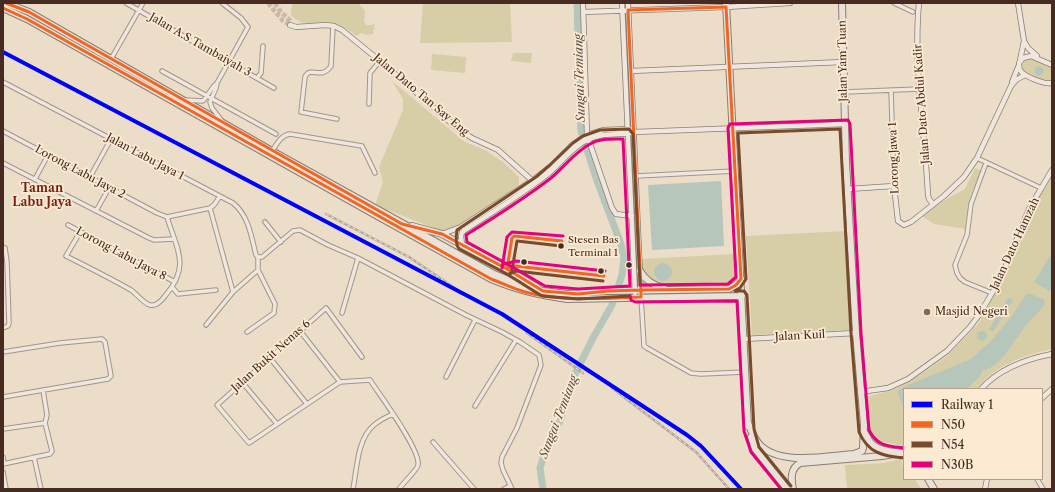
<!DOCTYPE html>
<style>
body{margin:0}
#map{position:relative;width:1055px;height:492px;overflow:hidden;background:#ecddc9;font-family:"Libre Caslon Text",serif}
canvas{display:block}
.frame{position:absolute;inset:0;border:4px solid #452b22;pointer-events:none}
.legend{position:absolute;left:903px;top:388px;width:140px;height:92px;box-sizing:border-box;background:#fcead3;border:1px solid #b39e8c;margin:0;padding:5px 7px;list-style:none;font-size:12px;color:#452b22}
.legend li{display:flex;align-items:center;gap:8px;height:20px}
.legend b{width:20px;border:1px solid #b39e8c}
</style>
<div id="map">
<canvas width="1055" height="492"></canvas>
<div class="frame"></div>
<ul class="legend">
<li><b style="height:5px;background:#00f"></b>Railway 1</li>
<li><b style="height:5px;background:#f26522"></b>N50</li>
<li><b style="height:5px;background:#7a4b2a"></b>N54</li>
<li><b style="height:5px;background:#e5007d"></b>N30B</li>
</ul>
</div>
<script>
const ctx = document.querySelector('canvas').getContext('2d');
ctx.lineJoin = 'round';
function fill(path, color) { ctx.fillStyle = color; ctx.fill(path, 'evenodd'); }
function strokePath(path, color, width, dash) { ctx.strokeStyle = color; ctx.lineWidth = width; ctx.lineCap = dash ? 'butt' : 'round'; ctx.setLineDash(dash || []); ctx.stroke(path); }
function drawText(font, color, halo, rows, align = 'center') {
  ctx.font = font + ' "Libre Caslon Text",serif'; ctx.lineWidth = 3.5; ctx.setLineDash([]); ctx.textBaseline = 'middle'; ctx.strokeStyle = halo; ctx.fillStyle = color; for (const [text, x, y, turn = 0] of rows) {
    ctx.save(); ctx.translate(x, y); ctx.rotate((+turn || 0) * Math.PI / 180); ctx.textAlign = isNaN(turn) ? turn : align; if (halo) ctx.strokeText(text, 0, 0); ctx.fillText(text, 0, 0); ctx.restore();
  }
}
fill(new Path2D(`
 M292,3H358L365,11L364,21L366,25H372L375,23L373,34L367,35L361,33L357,36C350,32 342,24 334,23C318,19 305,30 291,15Z
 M423,3H510L512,42L420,43Z
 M513,53H532L531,63L511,61Z
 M432,54L466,57L465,73L431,70Z
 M1030,58L1052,68V80C1045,83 1025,76 1022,68C1021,66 1022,64 1022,62Z
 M392,81L465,142L485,150L503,162L519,177V185L451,232H444L375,205L383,182L379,167L403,110V99Z
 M975,168L981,170L970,197L966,229L934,224L922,216L941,202L965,189Z
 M1052,173V349C1023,355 995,366 976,389H904V446L877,441L870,435L867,397L892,390L918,376L947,356L979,323L999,286L1011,260L1023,225L1031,209Z
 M846,231L852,330L752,335L746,236Z
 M734,254L736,279L727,283L665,285L658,283L650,279L642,270V259Z
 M901,459L904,472V479H915L921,489H847L845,465L884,463Z`), '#d7cda7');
fill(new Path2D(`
 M1034.5 71a4.5 4.5 0 1 1 9 0a4.5 4.5 0 1 1-9 0Z
 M721,181L724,246L652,250L648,185Z
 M1052,253V288L1049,291L1034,282Z
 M654 272a9 9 0 1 1 18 0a9 9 0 1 1-18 0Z
 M1027,293L1044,299L1045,304C1040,311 1034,316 1028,323C1017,335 1001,368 983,370L980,376L967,389H904V409L897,392L906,386L971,359L992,340L1011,317Z
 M1008,298L1013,300L993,332L989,329Z
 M977 336a5 5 0 1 1 10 0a5 5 0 1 1-10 0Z`), '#b6c6ba');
strokePath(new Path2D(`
 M543,489L540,468L545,452L560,421L574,376L593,338L612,305L622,275L624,258L621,244L597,181L581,131L577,3`), '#b6c6ba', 7);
strokePath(new Path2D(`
 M268,3L283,21L290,25
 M275,3L281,12L292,22`), '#cbb9a8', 4.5, [4.5, 2]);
const street = new Path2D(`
 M126,3L274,88
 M222,3L241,18L248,27L217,83L216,88L210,102L212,108L222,121
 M894,3L913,12
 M333,26L331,66C321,81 310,65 305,77L301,112L337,119
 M111,59L143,3
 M162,71L276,134
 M257,78L261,73L263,46
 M3,82L233,203C249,216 251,236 256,255L258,257V270L275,304L274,313L247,332
 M891,90L894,186
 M844,92L920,89
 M186,100L202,101L204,100L213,87L217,83
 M369,104L370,73L380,61
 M3,131L157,213L167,217L210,208L214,205L220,196
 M272,151C277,144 281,135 290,134L362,146L375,173
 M977,158L1041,188
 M3,163L149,238L154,240L174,239
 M986,163L971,204L967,235L955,265L957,273L960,278L965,282L992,293
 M636,176L735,171
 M90,177L111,139
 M35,179L48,155
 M210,208L233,292
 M96,211L109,188
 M265,222L281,242
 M68,225L175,282
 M80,232L66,256C88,267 110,278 131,290C137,294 143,303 150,305C156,307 162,300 165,296C191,266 177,250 167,217
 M3,247L5,248L7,262L9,323L8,326L3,328
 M258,257H262L293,231L300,230L328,245L358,258L466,315L502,332L520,342L539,355L541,365L517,428L502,457L501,463L503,470L512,489
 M172,287L178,294L216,290
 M641,297L644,346L647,348L691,373L701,374L745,372
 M342,313L358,258
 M206,325L233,292L258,270
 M300,331L340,382
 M3,352L60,343L102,339L105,342L111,376L108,379L3,397
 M362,357L326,308L217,405L249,443L340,382L370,380C379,394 421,450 418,465C418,469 403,483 399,489
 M270,358L307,404
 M446,377L475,320
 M242,382L277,424
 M43,390L47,415L45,423
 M475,406L516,340
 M3,429L45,423
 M433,442L474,489
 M3,457L4,464
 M34,457L41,489
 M3,464L50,454L52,451L45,423
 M3,472L6,489
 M1037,479L1043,489
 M353,489C357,469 357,439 374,425C380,420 386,417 393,414
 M504,489L510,486`);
const secondary = new Path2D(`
 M583,3L587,135L612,208L616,214L632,216
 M622,3L635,293
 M628,3L641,297
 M919,3C913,65 925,131 928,195L929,199L933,204
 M1018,3L1024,41L1020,60
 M584,12L726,7L790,3
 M290,25L296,27L326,25L334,26L342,30L380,61L457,128L472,138L498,150L535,183
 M1024,41L1028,48L1037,56
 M1052,65L1031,56L1023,58L1019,63C1019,65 1019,68 1020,70C1023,76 1045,85 1052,83
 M631,71L843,62
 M1012,82L1019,65
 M848,189L894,186L898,221L904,225L911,222L944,196L964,177L977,158L1011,86L1016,80L1025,75
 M442,234L461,227L533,180L551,166L572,145L587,135L604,130L629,129
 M462,245L461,236L462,232C491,213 521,195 548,174C561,163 572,147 587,140C602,132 619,136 635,132L845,124
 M744,339L856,333
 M981,389C999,369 1026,359 1052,354
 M860,392L888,388L908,379L947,351L970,327L979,315L1001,278L1029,209L1052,170
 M1042,398L1052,389
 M985,489L987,479`);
const highway = new Path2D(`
 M6,3L29,12L272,151L494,274L526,287L543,291L568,294L608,291L729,289L736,285L741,279
 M726,3L748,426
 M3,8L27,19L363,208L491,279C518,290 538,295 567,299L742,296
 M412,226L442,234L507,269L538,288
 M640,271C646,281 653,285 664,288
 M748,423C751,431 754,439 760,445C781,466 827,456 854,454L862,451L863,448L864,425L856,333L846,163L842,3
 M864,432C867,435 868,440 871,443C879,451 893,452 904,453
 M751,437L755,449L787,489
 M928,479L934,489
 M793,489C791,479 790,469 800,463L882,456L899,453`);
strokePath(street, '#a1968a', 5.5);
strokePath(secondary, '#8a7e73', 6);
strokePath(highway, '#8a7e73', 8);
strokePath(street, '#efe6dd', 3.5);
strokePath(secondary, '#efe6dd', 4.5);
strokePath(highway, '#ebe2d7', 6);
const rail = new Path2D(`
 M326,214L409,257L462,293
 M527,333L583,373
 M612,388L696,452L729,489`);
strokePath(rail, '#b0a8a0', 2.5);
strokePath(rail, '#fcead3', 1, [3]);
strokePath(new Path2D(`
 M6,3L29,12L402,224L442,234L507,269L543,291L578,294L608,291L641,290
 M726,7L741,279L736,285L729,289L641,290L628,10Z
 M3,8L27,19L491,279C502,283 514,289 525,292C563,302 603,298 641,297V290
 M507,269L515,266L604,276
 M507,269L512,238L514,236L562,241`), '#f26522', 3);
strokePath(new Path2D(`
 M512,270L517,241L561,246
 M509,274L516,271L603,281
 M630,296L578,299L542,296L505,273L459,249C455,244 456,236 457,230L536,177L550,165L573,143L583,136L600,130L629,129L633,134L640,285
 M791,486L759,447L754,429L747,295L744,291H735L740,288L746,279L738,133L840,129L851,333L859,432C868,453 882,456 904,458`), '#7a4b2a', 3);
strokePath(new Path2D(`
 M623,139L630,286L578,289L545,286L509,265L467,242L466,235C495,217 524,199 551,178C564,167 575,152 590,144C600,138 612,139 623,139Z
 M505,264L516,261L605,271
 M502,268L507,237L512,232L563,236
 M640,285L728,284L736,277L728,128L730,124L848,120L850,124L861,333L869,430C877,446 887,446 904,448
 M630,296L631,300L635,302L737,301L744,431L751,452L781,489`), '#e5007d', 3);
strokePath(new Path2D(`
 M3,52L502,314L687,435L701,446L741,489`), '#00f', 4);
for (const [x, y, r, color] of [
 [561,246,3.5,"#452b22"],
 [524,262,3.5,"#452b22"],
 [629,265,3.5,"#452b22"],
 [601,271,3.5,"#452b22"],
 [927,312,4,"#7f695c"]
]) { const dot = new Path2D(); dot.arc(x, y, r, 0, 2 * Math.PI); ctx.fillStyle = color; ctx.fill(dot); strokePath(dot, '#fcead3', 1.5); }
drawText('10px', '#452b22', '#fcead3', [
 ["Stesen Bas",568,240],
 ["Terminal 1",568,253]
], 'left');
drawText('11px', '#452b22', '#fcead3', [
 ["Jalan A.S Tambaiyah 3",200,45,30],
 ["Jalan Yam Tuan",843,61,-91],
 ["Jalan Dato Tan Say Eng",421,95,40],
 ["Jalan Dato Abdul Kadir",922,104,-94],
 ["Jalan Labu Jaya 1",145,157,28],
 ["Lorong Jawa 1",894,158,-92],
 ["Lorong Labu Jaya 2",80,172,28],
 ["Jalan Dato Hamzah",1015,244,-65],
 ["Lorong Labu Jaya 8",121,254,28],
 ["Jalan Kuil",800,336,-3],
 ["Jalan Bukit Nenas 6",271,356,-42]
]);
drawText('11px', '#452b22', '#fcead3', [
 ["Masjid Negeri",935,312]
], 'left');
drawText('italic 12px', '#5c4f46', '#fcead3', [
 ["Sungai Temiang",580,78,-92],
 ["Sungai Temiang",559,417,-69]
]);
drawText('bold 12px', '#7a1f14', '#fcead3', [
 ["Taman",42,189],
 ["Labu Jaya",42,203]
]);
</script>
